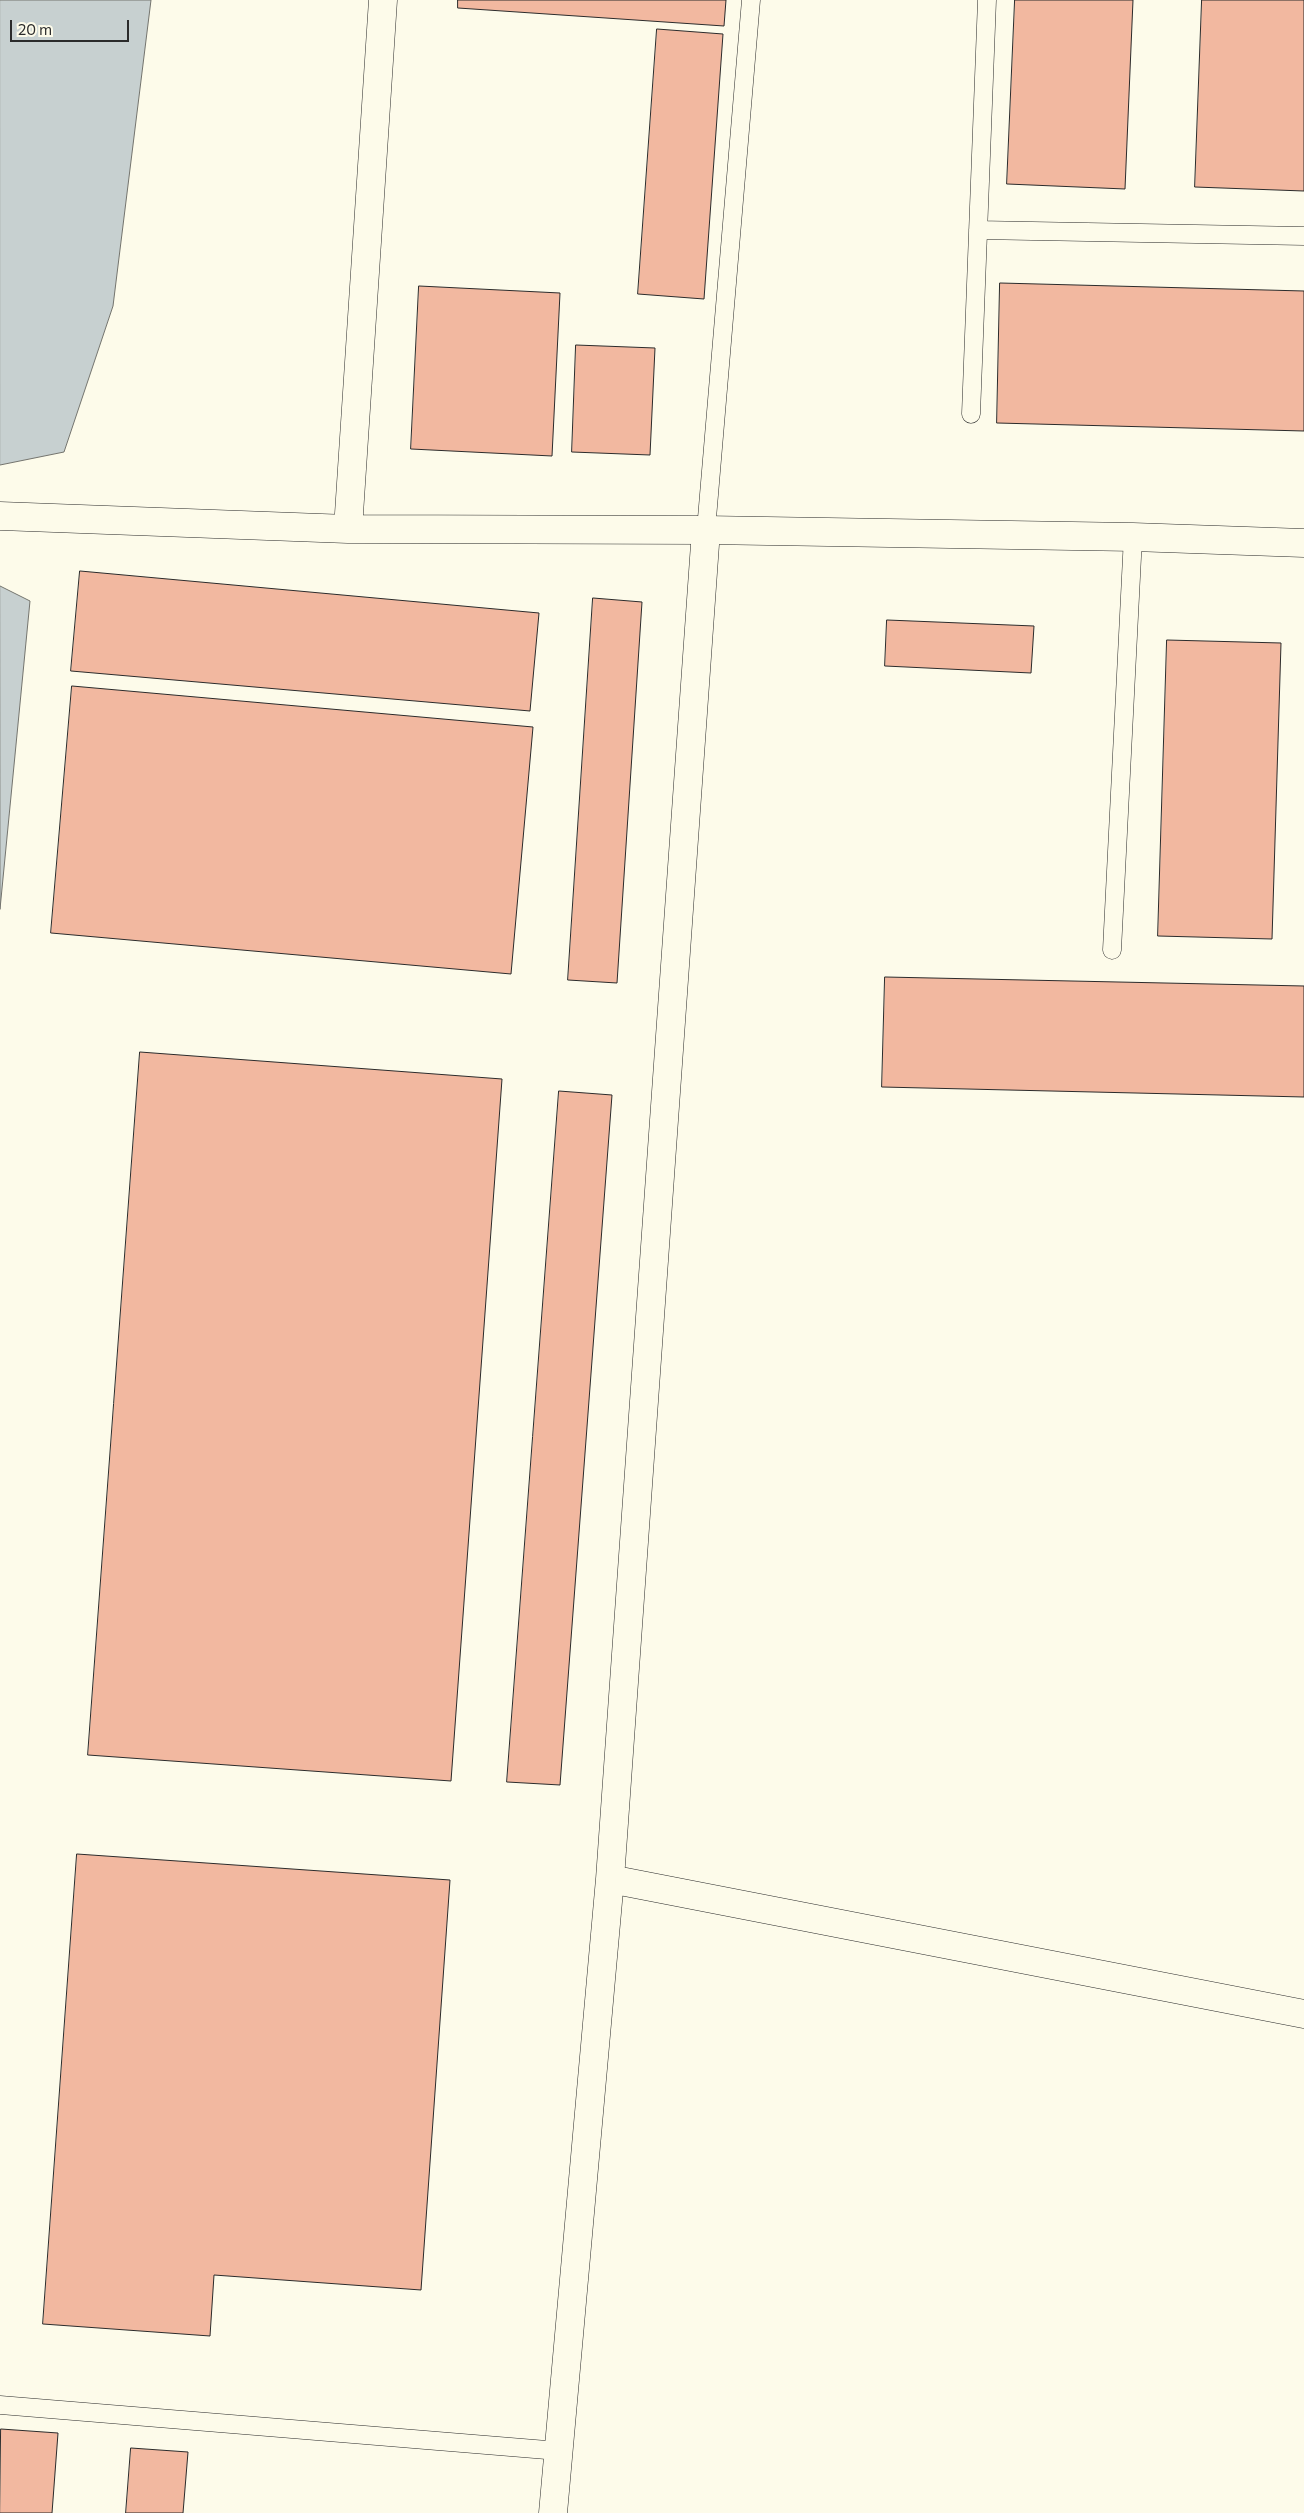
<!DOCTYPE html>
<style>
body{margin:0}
#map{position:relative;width:1304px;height:2513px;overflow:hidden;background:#fdfbea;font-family:Commissioner,sans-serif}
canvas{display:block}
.scale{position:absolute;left:10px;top:20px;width:119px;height:22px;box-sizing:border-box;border:2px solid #2b2b2b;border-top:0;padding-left:6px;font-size:15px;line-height:18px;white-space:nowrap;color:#2b2b2b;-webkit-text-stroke:4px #fdfbea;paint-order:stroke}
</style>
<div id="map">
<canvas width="1304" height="2513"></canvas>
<div class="scale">20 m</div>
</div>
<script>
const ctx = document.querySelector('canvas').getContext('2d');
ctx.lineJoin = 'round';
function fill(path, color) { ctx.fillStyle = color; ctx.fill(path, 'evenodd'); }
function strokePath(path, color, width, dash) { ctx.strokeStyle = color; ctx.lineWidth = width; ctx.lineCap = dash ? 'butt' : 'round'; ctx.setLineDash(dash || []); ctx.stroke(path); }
const water = new Path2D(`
 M0,0H151L113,306L64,452L0,465Z
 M0,586L30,601L0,909Z`);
fill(water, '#c7d0d0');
strokePath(water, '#74746e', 1);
const building = new Path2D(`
 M458,0H726L724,26L458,8Z
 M1015,0H1133L1125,189L1007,184Z
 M1202,0H1304V191L1195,187Z
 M657,29L723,34L704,299L638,294Z
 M1000,283L1304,291V431L997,423Z
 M419,286L560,293L552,456L411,449Z
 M576,345L655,348L650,455L572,452Z
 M80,571L539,613L530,711L71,671Z
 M593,598L642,602L617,983L568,980Z
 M887,620L1034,626L1031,673L885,666Z
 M1167,640L1281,643L1272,939L1158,936Z
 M72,686L533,727L511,974L51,933Z
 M885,977L1304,986V1097L882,1087Z
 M140,1052L502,1079L451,1781L88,1755Z
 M559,1091L612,1095L560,1785L507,1782Z
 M77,1854L450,1880L421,2290L214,2275L210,2336L43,2324Z
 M1,2429L58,2433L52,2513H0Z
 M131,2448L188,2452L183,2513H126Z`);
fill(building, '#f2b8a0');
strokePath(building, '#2b2b2b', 1);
const lane = new Path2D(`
 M978,230L1304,236
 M971,414L987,0
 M706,530L751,0
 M1112,950L1133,537
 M0,2405L559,2451`);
const street = new Path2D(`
 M610,1879L1304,2014
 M553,2513L610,1879L706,530`);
const secondary = new Path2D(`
 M0,516L348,529L706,530L1133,537L1304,543
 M348,529L383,0`);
strokePath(lane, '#2b2b2b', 19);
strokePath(street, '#2b2b2b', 29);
strokePath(secondary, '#2b2b2b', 29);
strokePath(lane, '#fdfbea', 18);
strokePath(street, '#fdfbea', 28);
strokePath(secondary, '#fdfbea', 28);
</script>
